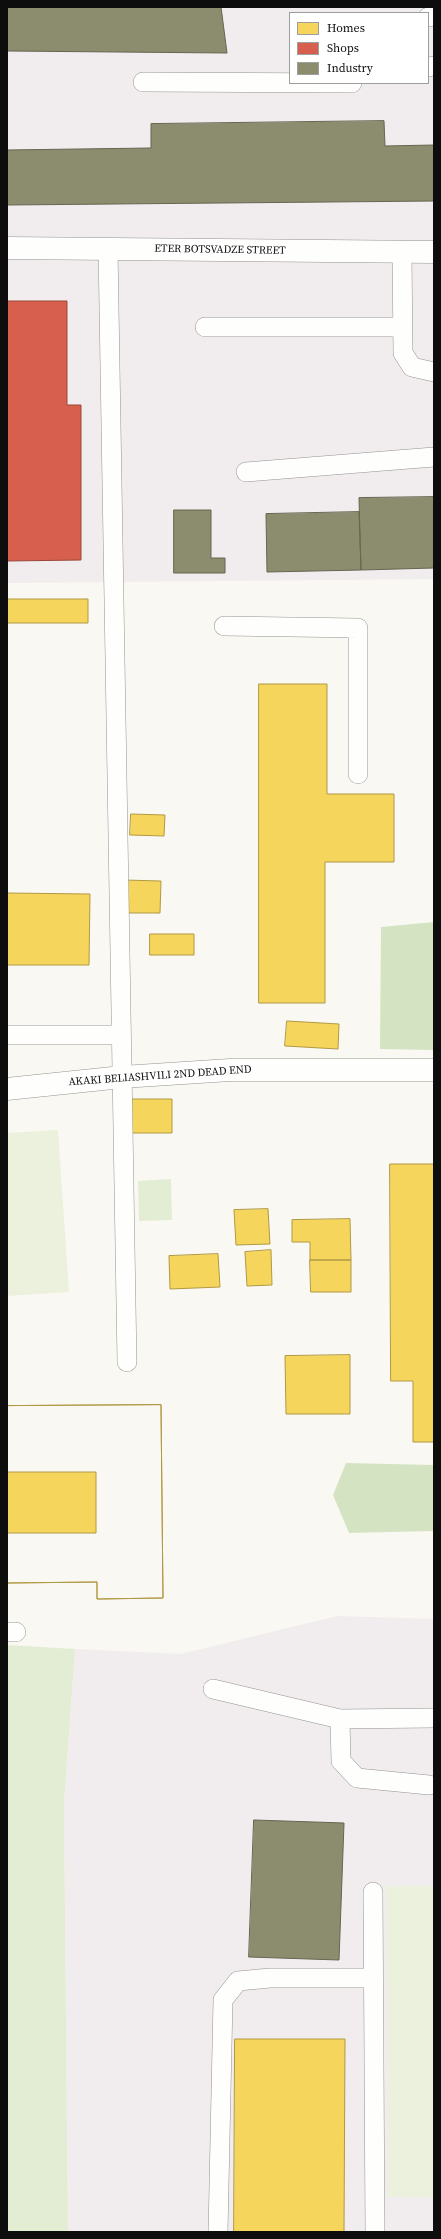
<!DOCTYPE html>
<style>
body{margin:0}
#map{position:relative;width:441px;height:2239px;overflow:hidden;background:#faf8f2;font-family:"Source Serif 4",serif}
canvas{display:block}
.frame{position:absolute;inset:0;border:8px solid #0d0d0d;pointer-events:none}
.legend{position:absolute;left:289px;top:12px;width:140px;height:72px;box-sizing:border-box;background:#fff;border:1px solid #9e9e9e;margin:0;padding:5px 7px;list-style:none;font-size:12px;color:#0d0d0d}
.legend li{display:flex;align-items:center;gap:8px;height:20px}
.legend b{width:20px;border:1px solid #9e9e9e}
</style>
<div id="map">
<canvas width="441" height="2239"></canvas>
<div class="frame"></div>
<ul class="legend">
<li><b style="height:11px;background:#f6d55c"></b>Homes</li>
<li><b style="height:11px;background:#d6604d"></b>Shops</li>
<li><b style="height:11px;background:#8c8c6e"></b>Industry</li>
</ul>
</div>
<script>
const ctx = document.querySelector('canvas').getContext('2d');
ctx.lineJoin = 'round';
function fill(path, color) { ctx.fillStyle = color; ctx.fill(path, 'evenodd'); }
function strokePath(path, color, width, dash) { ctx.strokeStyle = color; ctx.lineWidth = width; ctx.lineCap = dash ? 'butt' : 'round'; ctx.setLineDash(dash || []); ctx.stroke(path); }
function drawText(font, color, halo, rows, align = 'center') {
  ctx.font = font + ' "Source Serif 4",serif'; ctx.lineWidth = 4; ctx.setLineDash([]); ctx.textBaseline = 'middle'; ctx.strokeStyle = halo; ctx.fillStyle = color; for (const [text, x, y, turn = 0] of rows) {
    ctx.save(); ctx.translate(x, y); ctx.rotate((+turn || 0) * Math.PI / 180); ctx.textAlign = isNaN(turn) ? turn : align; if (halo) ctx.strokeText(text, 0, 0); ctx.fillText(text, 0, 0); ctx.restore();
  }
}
fill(new Path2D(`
 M7,7H434V579L7,583ZM290,13H428V83H290Z
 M337,1616L434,1619V2232H68L64,1804L75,1649L181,1654Z`), '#f1ecee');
fill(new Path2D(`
 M171,1179L172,1220L139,1221L138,1181Z
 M7,1645L75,1649L64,1804L68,2232H7Z`), '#e3edd4');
fill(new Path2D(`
 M434,922V1050L380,1049L381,927Z
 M346,1463L434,1465V1531L349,1533L333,1495Z`), '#d4e4c3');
fill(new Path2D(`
 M58,1130L69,1292L7,1296V1133Z
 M386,1886H434V2197H388Z`), '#ecf1de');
const homes = new Path2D(`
 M7,599H88V623H7Z
 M259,684H327V794H394V862H325V1003H259Z
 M131,814L165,815L164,836L130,835Z
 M124,880L161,881L160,913H123Z
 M7,893L90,894L89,965H7Z
 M150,934H194V955H150Z
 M287,1021L339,1024L338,1049L285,1046Z
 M128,1099H172V1133H128Z
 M390,1164H434V1442H413V1381H391Z
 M268,1209L270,1244L236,1245L234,1210Z
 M350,1219L351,1260H310V1242H292V1220Z
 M271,1250L272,1285L247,1286L245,1252Z
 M218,1254L220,1287L170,1289L169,1256Z
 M310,1260H351V1292H311Z
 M350,1355V1414H286L285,1356Z
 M161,1405L163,1598L97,1599V1582L7,1583V1533H96V1472H7V1406Z
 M161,1405L163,1598L97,1599V1582L7,1583V1406Z
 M235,2039H345L344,2232H234Z`);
fill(homes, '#f6d55c');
strokePath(homes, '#b09944', 1);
const shops = new Path2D(`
 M7,301H67V405H81V560L7,561Z`);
fill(shops, '#d6604d');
strokePath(shops, '#9a473a', 1);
const industry = new Path2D(`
 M7,7H221L227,53L7,51Z
 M384,121L385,146L434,145V201L7,205V150L151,148V124Z
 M434,497V568L361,570L359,498Z
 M174,510H211V558H225V573H174Z
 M359,512L361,570L267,572L266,514Z
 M254,1820L344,1823L339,1960L249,1957Z`);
fill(industry, '#8c8c6e');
strokePath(industry, '#666651', 1);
const lane = new Path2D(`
 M428,17L434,16
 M428,67L434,66
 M143,82L352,83
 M108,249L127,1362
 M402,252L403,353L412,367L434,372
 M205,327H402
 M246,472L434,457
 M224,626L358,628V774
 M7,1035H121
 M7,1632H16
 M213,1689L340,1719L434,1718
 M340,1719L341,1761L357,1778L429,1785
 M373,1892L375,2232
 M218,2232L223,2000L238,1981L270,1978H373`);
const street = new Path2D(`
 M7,248L434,252
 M7,1089L122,1077L230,1070H434`);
strokePath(lane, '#949390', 20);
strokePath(street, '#949390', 23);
strokePath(lane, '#fefefd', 19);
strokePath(street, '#fefefd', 22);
drawText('11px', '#0d0d0d', '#fff', [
 ["ETER BOTSVADZE STREET",220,250,1],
 ["AKAKI BELIASHVILI 2ND DEAD END",160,1076,-4]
]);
</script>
